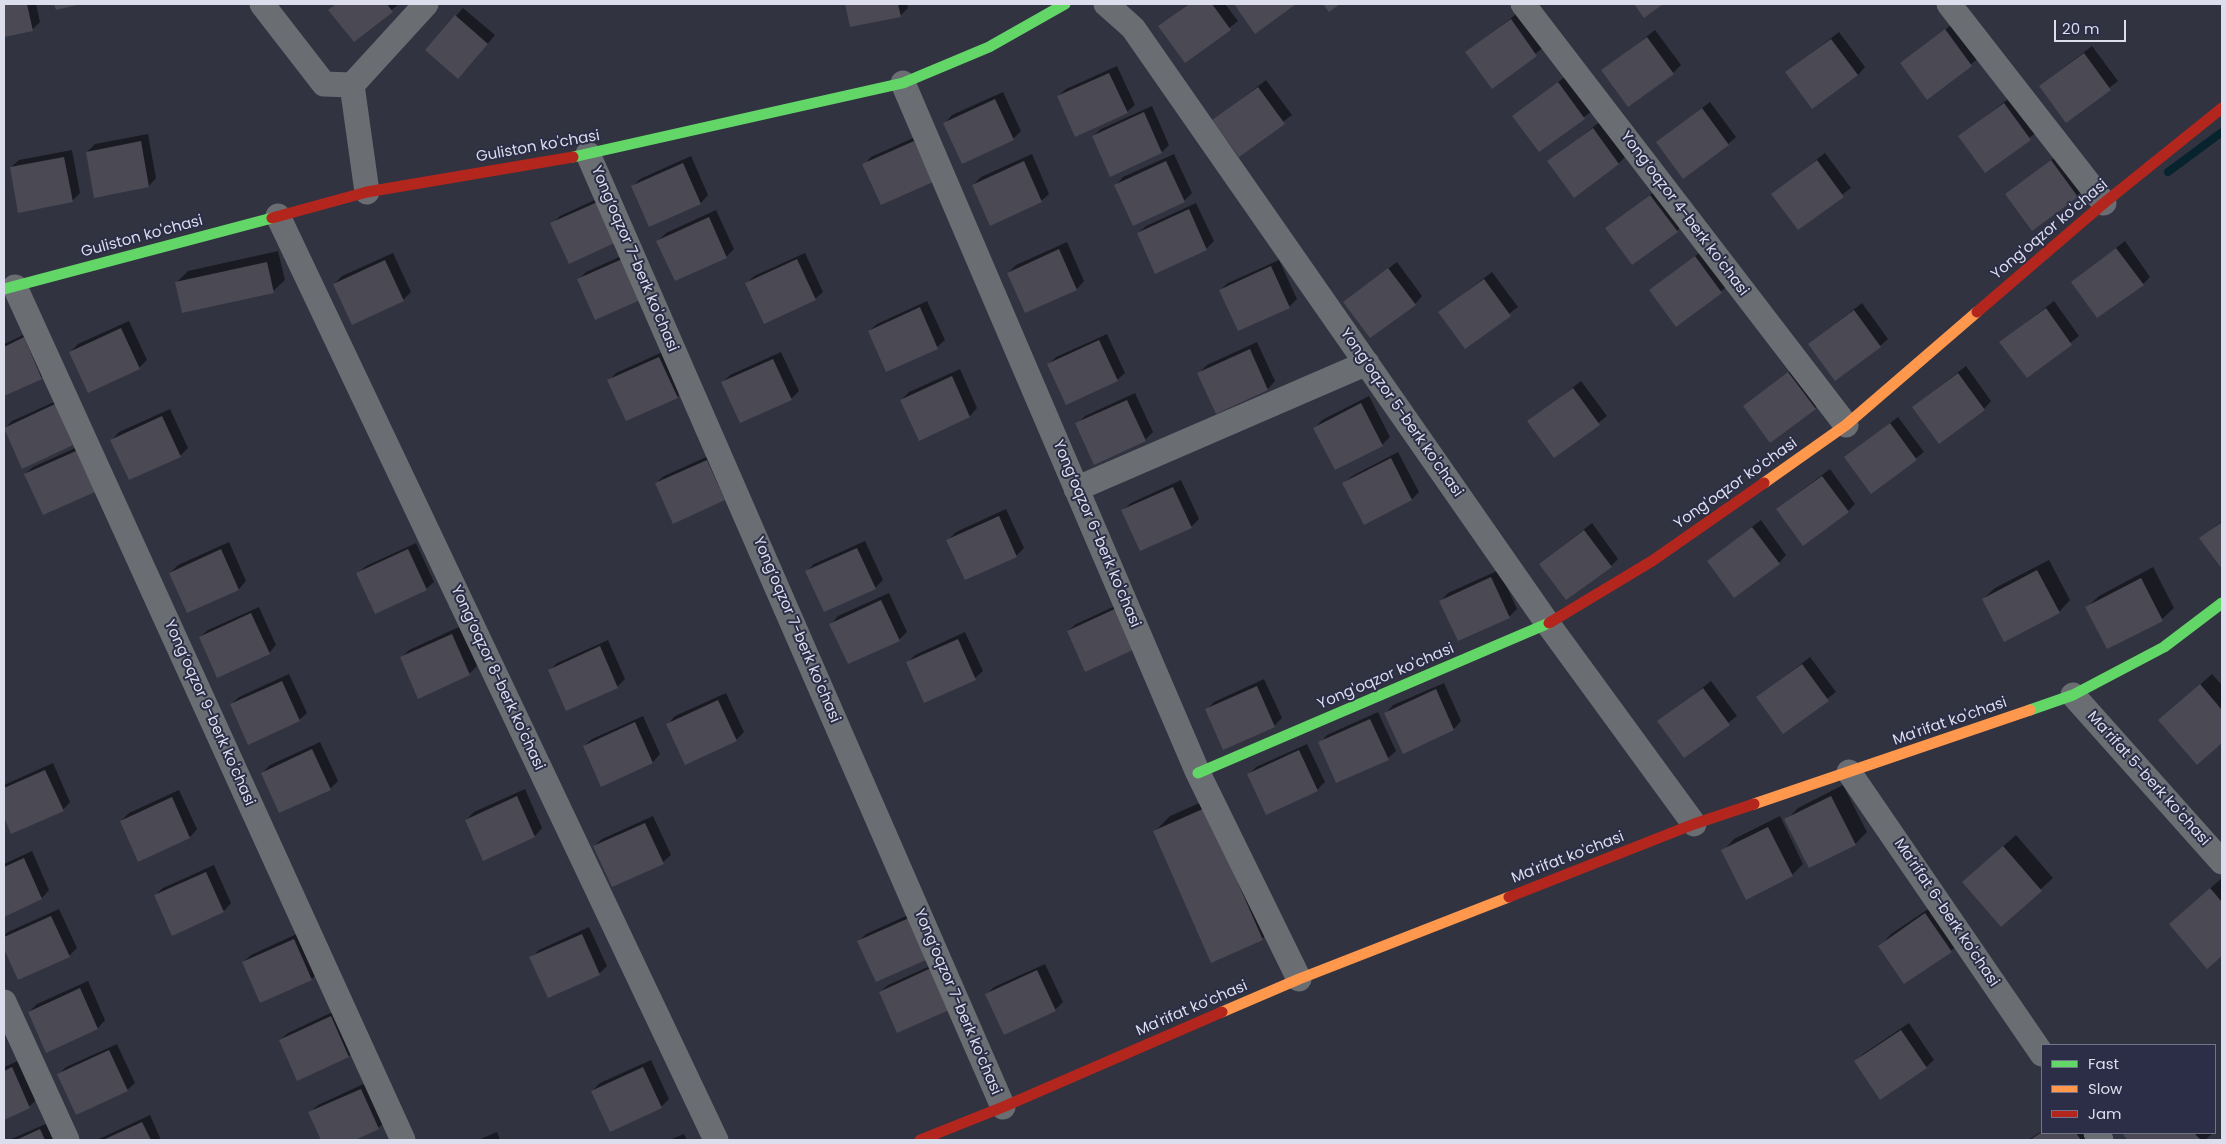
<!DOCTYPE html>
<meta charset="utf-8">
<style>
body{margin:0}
#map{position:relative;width:2226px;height:1144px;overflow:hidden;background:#313340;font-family:Poppins,sans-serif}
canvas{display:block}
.frame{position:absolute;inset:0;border:5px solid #dcdeee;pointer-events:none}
.legend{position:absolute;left:2041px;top:1044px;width:175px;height:90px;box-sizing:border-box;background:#2b2e46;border:1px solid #727489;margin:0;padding:6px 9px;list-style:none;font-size:15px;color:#dcdeee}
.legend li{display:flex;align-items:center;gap:10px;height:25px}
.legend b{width:25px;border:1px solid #727489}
.scale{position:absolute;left:2054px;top:20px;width:72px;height:22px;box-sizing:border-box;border:2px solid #dcdeee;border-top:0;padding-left:6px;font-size:15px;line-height:18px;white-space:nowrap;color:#dcdeee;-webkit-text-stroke:4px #2b2e46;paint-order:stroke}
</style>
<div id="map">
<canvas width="2226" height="1144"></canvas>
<div class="frame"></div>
<ul class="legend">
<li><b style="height:6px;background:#63d668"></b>Fast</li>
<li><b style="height:6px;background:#ff974d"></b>Slow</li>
<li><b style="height:6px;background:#b3261e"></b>Jam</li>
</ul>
<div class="scale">20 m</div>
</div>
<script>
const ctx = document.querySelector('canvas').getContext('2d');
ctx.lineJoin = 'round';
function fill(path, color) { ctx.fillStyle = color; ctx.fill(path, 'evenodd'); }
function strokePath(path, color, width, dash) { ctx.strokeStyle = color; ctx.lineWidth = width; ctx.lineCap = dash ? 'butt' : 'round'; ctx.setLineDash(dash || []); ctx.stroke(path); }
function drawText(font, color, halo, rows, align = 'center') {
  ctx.font = font + ' Poppins,sans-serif'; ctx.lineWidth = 4; ctx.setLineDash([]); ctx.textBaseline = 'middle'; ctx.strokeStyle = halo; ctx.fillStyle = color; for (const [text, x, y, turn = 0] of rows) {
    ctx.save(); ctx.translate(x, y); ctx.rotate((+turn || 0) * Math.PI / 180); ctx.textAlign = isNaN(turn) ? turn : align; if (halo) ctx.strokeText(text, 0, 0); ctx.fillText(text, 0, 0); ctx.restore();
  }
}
fill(new Path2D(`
 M4,4H36L40,22L32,30L4,36Z
 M336,4H399L354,40L330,10Z
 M847,4H907L908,8L900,16L851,26Z
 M1188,4H1225L1238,21L1186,62L1160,26Z
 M1235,4H1294L1256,32Z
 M463,8L495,35L466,70L456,16Z
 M1519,12L1544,47L1492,87L1466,53Z
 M1954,23L1979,58L1927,98L1901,63Z
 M1655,30L1681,65L1673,73L1603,71Z
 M1839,32L1865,67L1858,75L1787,72Z
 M2092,46L2118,81L2066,121L2040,86Z
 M1117,66L1135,105L1127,112L1058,96L1066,89Z
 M1566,76L1592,111L1539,151L1514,116Z
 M1266,80L1292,115L1239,155L1214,120Z
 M1003,92L1021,131L1013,139L945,123L952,115Z
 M2012,96L2038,131L1985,172L1960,136Z
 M1710,102L1736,137L1728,144L1657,142Z
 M1152,106L1169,145L1162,152L1093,136L1101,129Z
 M1601,121L1626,156L1619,163L1548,162Z
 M148,134L156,178L149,186L87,152L95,144Z
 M922,134L932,181L864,165L871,157Z
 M72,150L80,193L72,201L11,167L19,160Z
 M1825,153L1851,188L1798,228L1773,194Z
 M1032,154L1049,194L1041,201L973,185L981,177Z
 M1174,154L1192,193L1184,201L1116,185L1123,177Z
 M2059,154L2085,189L2077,196L2007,194Z
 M691,156L708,195L701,203L650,225L632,187L640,179Z
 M1659,188L1684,223L1677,231L1606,228Z
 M610,193L620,239L552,224L560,216Z
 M1196,203L1214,241L1206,249L1138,233L1146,226Z
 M716,210L734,249L726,257L658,241L666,233Z
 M2125,241L2150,277L2143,284L2072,282Z
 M1067,242L1084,281L1077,289L1026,312L1008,273L1016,265Z
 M637,249L647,295L578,280L586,272Z
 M1703,250L1729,285L1677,325L1651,290Z
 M278,251L285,280L273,291L177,282L188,271Z
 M393,253L411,292L403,300L334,284L342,276Z
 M805,253L823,292L815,299L747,283L754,276Z
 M1279,260L1297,299L1289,307L1220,290L1228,283Z
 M1397,262L1422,296L1415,304L1344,302Z
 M1492,272L1518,307L1465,347L1440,312Z
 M927,301L945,340L937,347L887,370L869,331L877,324Z
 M2054,301L2079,336L2027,377L2001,342Z
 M1862,303L1888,339L1880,346L1810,344Z
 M129,321L147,360L139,368L70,352L78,344Z
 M32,331L49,370L41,378L4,395V344Z
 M1107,334L1125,373L1117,380L1049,364L1056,357Z
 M1257,342L1275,381L1268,389L1199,373L1207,365Z
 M667,350L685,389L677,397L609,381L616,373Z
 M781,352L799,391L791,399L722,383L730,375Z
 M1797,366L1822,401L1815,408L1744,406Z
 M1966,366L1991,401L1984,409L1913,407Z
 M960,369L977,408L970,416L919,439L901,400L909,392Z
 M1581,381L1607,416L1555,457L1529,422Z
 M1135,393L1153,432L1145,440L1077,424L1085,416Z
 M1369,396L1390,437L1382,445L1336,469L1315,428L1322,420Z
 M63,398L80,436L73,444L22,467L5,428L12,421Z
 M170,409L188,448L180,456L112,440L119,432Z
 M1898,417L1924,452L1872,492L1846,457Z
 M84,444L102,483L25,474L33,467Z
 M1398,452L1419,492L1412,499L1344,483L1352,476Z
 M715,453L732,492L724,499L656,483L664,476Z
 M1830,469L1855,504L1848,511L1777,509Z
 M1181,480L1199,519L1191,527L1123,510L1131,503Z
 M1006,509L1024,548L1016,556L948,540L956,532Z
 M1761,520L1786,555L1779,563L1708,561Z
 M2222,521V567L2201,538Z
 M1592,523L1618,559L1611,566L1540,564Z
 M865,541L883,580L875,588L807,571L814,564Z
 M229,542L246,581L239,589L188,612L170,573L178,565Z
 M416,543L434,582L426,589L358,573L366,566Z
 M2049,560L2070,600L2059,612L1983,599L1995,588Z
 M2153,567L2174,608L2162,619L2108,647L2087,607L2099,596Z
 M1499,570L1517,609L1509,617L1441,601L1448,593Z
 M889,593L907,632L899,640L831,624L838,616Z
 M1126,601L1136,647L1068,631L1076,624Z
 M259,607L276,645L269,653L200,637L208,630Z
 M459,627L477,666L469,674L401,658L409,650Z
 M965,632L983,671L975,678L925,702L907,663L915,655Z
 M608,640L625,679L617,687L567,709L549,671L557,663Z
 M1810,657L1836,692L1783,733L1758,697Z
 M289,674L307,713L299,720L231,704L239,697Z
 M2212,674L2222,685V741L2197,763L2160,720Z
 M1264,679L1282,718L1274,726L1206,710L1214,702Z
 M1711,681L1737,716L1684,756L1659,721Z
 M1444,683L1461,721L1454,729L1403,752L1386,713L1393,705Z
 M726,693L744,732L736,740L668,724L675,716Z
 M1378,712L1396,751L1388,758L1320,743L1327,735Z
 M643,716L660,754L653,762L602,785L584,746L592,739Z
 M320,742L338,781L330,789L262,773L270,765Z
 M1307,744L1325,782L1317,790L1249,774L1256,767Z
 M53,763L70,802L63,810L12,833L4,814V785Z
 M1843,785L1867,832L1855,844L1786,820L1798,808Z
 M525,789L542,828L535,836L484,859L466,820L474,812Z
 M179,790L197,829L190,837L139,860L121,821L129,813Z
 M1220,794L1278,923L1262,939L1155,831L1170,816Z
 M653,816L671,855L663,862L594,846L602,839Z
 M1780,816L1803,864L1792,875L1723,851L1734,839Z
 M2016,835L2053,878L2001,925L1975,871Z
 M32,851L49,890L42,898L4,915V864Z
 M214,865L231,903L224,911L155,895L163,888Z
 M2222,878V954L2208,967L2182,913Z
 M1937,903L1962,940L1951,951L1880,946L1891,934Z
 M59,909L77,948L69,956L18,979L4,946V936L8,932Z
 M917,911L935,950L858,942L866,934Z
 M589,927L607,966L599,974L531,958L539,950Z
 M301,932L319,971L312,979L261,1002L243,962L251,955Z
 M939,962L949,1009L880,992L888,985Z
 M1045,964L1063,1002L1055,1010L987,994L994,987Z
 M88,981L105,1020L98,1028L47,1051L29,1012L37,1004Z
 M339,1009L356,1049L349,1056L298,1079L280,1040L288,1033Z
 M1909,1023L1934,1060L1926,1067L1855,1062L1863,1054Z
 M117,1044L135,1083L127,1090L59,1074L66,1067Z
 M20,1060L37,1099L29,1107L4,1119V1067Z
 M651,1060L669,1099L661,1107L592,1091L600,1083Z
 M368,1082L386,1121L378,1128L352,1140H322L310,1112L318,1105Z
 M150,1115L161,1140H98L99,1139Z
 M48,1123L56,1140H9Z
 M2042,1131V1133H2088L2093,1140H2028Z
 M497,1132L500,1140H478Z
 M2127,1133H2213L2205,1140H2130L2125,1135Z
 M684,1134L687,1140H669Z`), '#0007');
strokePath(new Path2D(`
 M2168,172L2222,132`), '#07232d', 8);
fill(new Path2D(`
 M4,4H27L33,31L4,37Z
 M54,4H81L56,10Z
 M336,4H387L393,12L354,42L328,10Z
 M845,4H898L901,17L850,27Z
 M1189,4H1212L1231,30L1185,63L1158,26Z
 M1234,4H1296L1255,34Z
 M1323,4H1340L1329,12Z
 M1634,4H1663L1644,18Z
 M455,15L488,44L458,79L425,50Z
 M1511,19L1537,56L1492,89L1465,52Z
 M1945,29L1972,66L1927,100L1900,63Z
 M1647,37L1674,74L1628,107L1601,70Z
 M1831,39L1858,75L1812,109L1785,72Z
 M2084,53L2111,90L2066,123L2039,86Z
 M1109,73L1128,113L1075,137L1057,96Z
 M1558,82L1585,119L1539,152L1512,116Z
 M1258,87L1285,124L1239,157L1212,120Z
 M995,99L1014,140L962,164L943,123Z
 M2004,103L2031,140L1985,173L1958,136Z
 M1702,108L1729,145L1683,179L1656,142Z
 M1144,112L1162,153L1110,177L1092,136Z
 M1593,128L1619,164L1574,198L1547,161Z
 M141,141L149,187L94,198L86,152Z
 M914,141L933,182L881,205L862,164Z
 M64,157L73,202L18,213L10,167Z
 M1817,160L1844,197L1798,230L1771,194Z
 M2051,160L2078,197L2032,231L2005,194Z
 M1024,161L1042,202L990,226L972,185Z
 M1166,161L1185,202L1133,226L1114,185Z
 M683,163L701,204L649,227L631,186Z
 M1650,195L1678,232L1632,265L1605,228Z
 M602,200L621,240L569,264L550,223Z
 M1189,209L1207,250L1155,274L1137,233Z
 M709,217L727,258L675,281L656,241Z
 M2116,248L2144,285L2097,318L2071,282Z
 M1059,249L1077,290L1025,313L1007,273Z
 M629,256L647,297L595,320L577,279Z
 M1695,256L1722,293L1676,327L1649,290Z
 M797,259L816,300L764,324L745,283Z
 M385,260L404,301L352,325L333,284Z
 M267,262L274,293L182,313L175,282Z
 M1271,266L1290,308L1238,331L1219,290Z
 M1388,268L1416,305L1370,338L1343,302Z
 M1484,279L1511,316L1465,349L1438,312Z
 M920,307L938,349L886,372L868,331Z
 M2046,308L2072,345L2027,378L1999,342Z
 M1854,310L1881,347L1835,381L1808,344Z
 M121,328L140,369L88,393L69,352Z
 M24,337L42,379L4,396V347Z
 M1099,340L1118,381L1066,405L1047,364Z
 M1250,349L1268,390L1216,414L1197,373Z
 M659,357L678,398L626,421L607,380Z
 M773,359L792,400L740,423L721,382Z
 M1788,372L1816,409L1770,443L1743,406Z
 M1958,373L1985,410L1939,444L1912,407Z
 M952,376L970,417L919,441L900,400Z
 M1573,388L1600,425L1554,458L1527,421Z
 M1127,400L1146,441L1094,465L1075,423Z
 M1361,403L1383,446L1335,470L1313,428Z
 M55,404L73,445L22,469L4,428Z
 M162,416L181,457L129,480L110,440Z
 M1890,423L1917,460L1871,494L1844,457Z
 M76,451L95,492L43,515L24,474Z
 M1391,458L1412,500L1364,525L1342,483Z
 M707,460L725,500L673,524L655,483Z
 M1822,476L1849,512L1803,546L1776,509Z
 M1173,487L1192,528L1140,551L1121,510Z
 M999,516L1017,557L965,580L946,540Z
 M2222,522V569L2199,538Z
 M1752,527L1780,564L1734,598L1707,561Z
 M1584,530L1612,567L1566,600L1539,564Z
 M857,548L876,589L824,612L805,571Z
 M221,549L239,590L187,613L169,573Z
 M408,549L427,590L375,614L356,573Z
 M2037,570L2060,613L2004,642L1982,599Z
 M1491,577L1510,618L1458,641L1439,601Z
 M2141,578L2163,621L2107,649L2085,607Z
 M881,600L900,641L848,664L829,624Z
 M1119,607L1137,648L1085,672L1067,631Z
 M251,613L270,654L217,678L199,637Z
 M452,634L470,675L418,699L400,657Z
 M958,639L976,680L924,703L906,662Z
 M600,646L618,688L566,711L548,670Z
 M1802,664L1829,701L1783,734L1756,697Z
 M282,681L300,721L248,745L230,704Z
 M2200,684L2222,710V743L2197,765L2158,720Z
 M1257,686L1275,727L1223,750L1205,709Z
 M1703,688L1730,725L1684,758L1657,721Z
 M1436,689L1454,730L1403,754L1384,713Z
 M718,700L737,741L685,765L666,724Z
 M1370,719L1389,760L1336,783L1318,742Z
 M635,722L653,763L601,787L583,746Z
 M312,749L331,790L279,813L261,773Z
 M1299,750L1318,791L1266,815L1247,774Z
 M45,770L64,811L11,834L4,817V788Z
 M517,796L535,837L483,861L465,820Z
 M1831,796L1856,845L1809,868L1784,819Z
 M172,797L190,838L138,862L120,821Z
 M1205,808L1263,940L1211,963L1153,831Z
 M645,823L664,864L612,887L593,846Z
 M1768,827L1793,876L1746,900L1721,850Z
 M2003,846L2042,891L2001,927L1962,882Z
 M24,858L42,899L4,917V867Z
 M206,872L224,912L172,936L154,895Z
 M2210,888L2222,902V956L2207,969L2169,924Z
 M1925,913L1952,952L1904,984L1878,946Z
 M51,916L70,957L18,980L4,949V937Z
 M909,918L928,959L876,982L857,941Z
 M582,934L600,975L548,998L529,957Z
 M294,939L312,980L260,1003L242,962Z
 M931,968L949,1010L897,1033L879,992Z
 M1037,970L1056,1011L1004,1035L985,994Z
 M80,988L98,1029L46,1053L28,1012Z
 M331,1016L349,1057L297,1081L279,1040Z
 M1901,1030L1927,1068L1880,1100L1854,1061Z
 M109,1050L128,1091L76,1115L57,1074Z
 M12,1067L30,1108L4,1120V1071Z
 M643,1067L662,1108L610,1132L591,1091Z
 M361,1089L379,1129L355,1140H321L308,1112Z
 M142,1122L151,1140H103Z
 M40,1129L45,1140H16Z
 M2042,1132L2076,1133L2081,1140H2030Z
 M2126,1133H2194L2201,1140H2128L2123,1135Z`), '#4a4954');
strokePath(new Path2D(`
 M262,4L324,84L352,85
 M1106,4L1133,28L1548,624L1694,824
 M1523,4L1846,425
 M1949,4L2104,203
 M903,83L1198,773L1299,979
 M588,154L1003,1107
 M367,192L352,85L426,4
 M278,216L716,1140
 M15,287L403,1140
 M1076,489L1367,363
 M2073,695L2222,862
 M1849,772L2042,1054
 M4,1002L67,1140
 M2096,1133L2101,1140`), '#6a6d72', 25);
strokePath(new Path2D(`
 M573,157L903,83L989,47L1065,4
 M4,289L272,218
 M2030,710L2073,695L2164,647L2222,603
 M1198,773L1549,623`), '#63d668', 11);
strokePath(new Path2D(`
 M1764,483L1846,425L1977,312
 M1754,804L2030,710
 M1222,1012L1299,979L1509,897`), '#ff974d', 11);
strokePath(new Path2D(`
 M272,218L367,192L573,157
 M1977,312L2104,203L2222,108
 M1549,623L1652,561L1764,483
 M1509,897L1694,824L1754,804
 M920,1140L1003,1107L1222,1012`), '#b3261e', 11);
drawText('15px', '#dcdeee', '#2b2e46', [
 ["Guliston ko'chasi",538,147,-10],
 ["Yong‘oqzor 4-berk ko'chasi",1684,214,53],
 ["Yong'oqzor ko'chasi",2050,230,-40],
 ["Guliston ko'chasi",142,237,-15],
 ["Yong‘oqzor 7-berk ko'chasi",634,259,67],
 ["Yong‘oqzor 5-berk ko'chasi",1401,413,55],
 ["Yong'oqzor ko'chasi",1736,484,-35],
 ["Yong‘oqzor 6-berk ko'chasi",1096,534,67],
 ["Yong‘oqzor 7-berk ko'chasi",796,630,67],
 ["Yong'oqzor ko'chasi",1386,677,-23],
 ["Yong‘oqzor 8-berk ko'chasi",497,678,65],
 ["Yong‘oqzor 9-berk ko'chasi",209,713,66],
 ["Ma'rifat ko'chasi",1950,722,-19],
 ["Ma’rifat 5-berk ko'chasi",2148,779,48],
 ["Ma'rifat ko'chasi",1568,858,-21],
 ["Ma’rifat 6-berk ko'chasi",1946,913,56],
 ["Yong‘oqzor 7-berk ko'chasi",957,1002,67],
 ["Ma'rifat ko'chasi",1192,1009,-23]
]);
</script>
